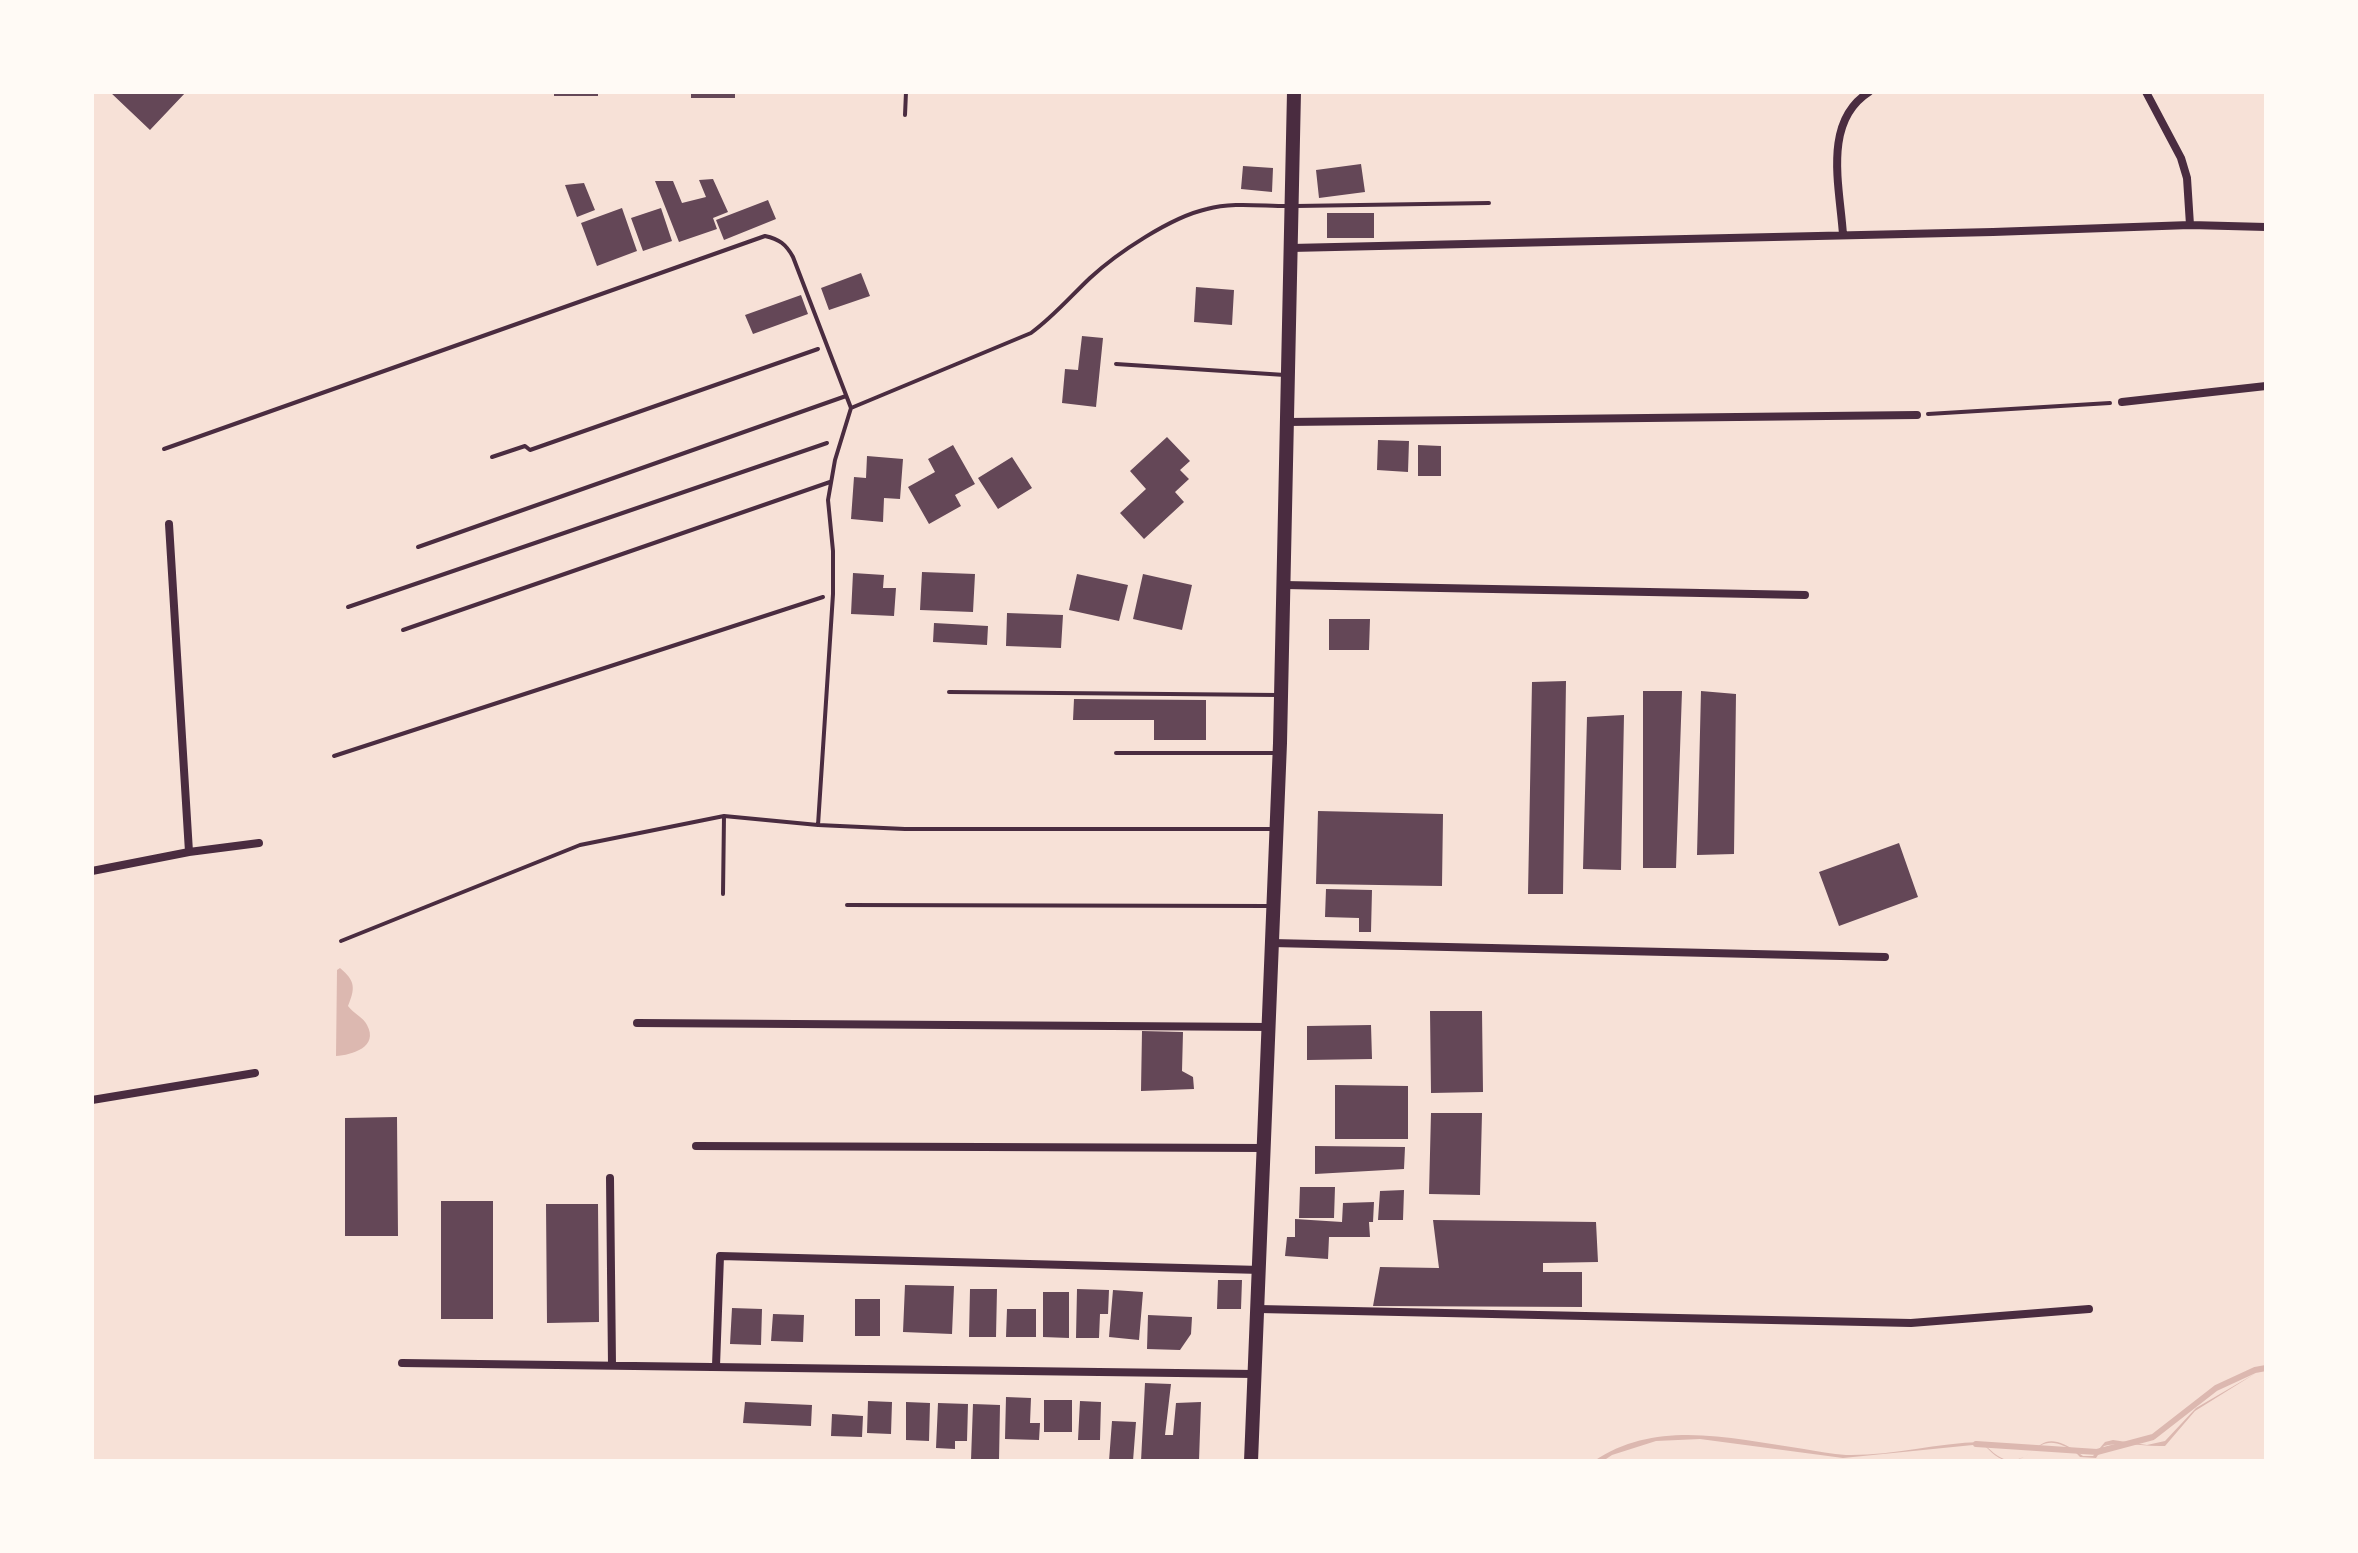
<!DOCTYPE html>
<style>
body{margin:0}
#map{position:relative;width:2358px;height:1553px;overflow:hidden;background:#f7e1d7;font-family:Mulish,sans-serif}
canvas{display:block}
.frame{position:absolute;inset:0;border:94px solid #fffaf5;pointer-events:none}
</style>
<div id="map">
<canvas width="2358" height="1553"></canvas>
<div class="frame"></div>
</div>
<script>
const ctx = document.querySelector('canvas').getContext('2d');
ctx.lineJoin = 'round';
function fill(path, color) { ctx.fillStyle = color; ctx.fill(path, 'evenodd'); }
function strokePath(path, color, width, dash) { ctx.strokeStyle = color; ctx.lineWidth = width; ctx.lineCap = dash ? 'butt' : 'round'; ctx.setLineDash(dash || []); ctx.stroke(path); }
fill(new Path2D(`
 M340,968C356,981 355,989 348,1006C353,1013 364,1018 367,1025C379,1047 352,1055 336,1056L337,970Z
 M2256,1373L2195,1411L2165,1446C2144,1447 2124,1441 2104,1446L2096,1458L2080,1457C2075,1451 2071,1449 2064,1446C2037,1434 2034,1460 2010,1461C1999,1461 1990,1451 1983,1444L1843,1458L1700,1439L1656,1441L1612,1455L1603,1461H1594C1658,1418 1733,1439 1804,1449C1817,1451 1832,1454 1846,1455C1891,1456 1936,1443 1981,1442C1989,1448 1998,1459 2008,1460C2042,1462 2034,1420 2083,1456H2093L2105,1442L2113,1440L2147,1445L2165,1441L2196,1408Z`), '#dcb8b0');
strokePath(new Path2D(`
 M1976,1444L2097,1452L2153,1437L2216,1388L2255,1370L2266,1368`), '#dcb8b0', 6);
fill(new Path2D(`
 M110,92H186L150,130Z
 M554,92H598V96H554Z
 M691,92H735V98H691Z
 M1361,164L1365,192L1319,198L1316,170Z
 M1243,166L1273,168L1272,192L1241,189Z
 M713,179L728,212L713,218L717,229L679,242L655,181H673L682,203L706,197L699,180Z
 M584,183L595,210L577,217L565,185Z
 M768,200L776,219L724,240L716,220Z
 M622,208L637,251L597,266L581,223Z
 M661,208L672,241L643,251L631,218Z
 M1327,213H1374V238H1327Z
 M861,273L870,296L829,310L821,288Z
 M1196,287L1234,290L1232,325L1194,322Z
 M801,295L808,314L753,334L745,315Z
 M1082,336L1103,338L1096,407L1062,403L1065,369L1078,370Z
 M1167,437L1190,461L1180,470L1189,479L1175,492L1184,502L1144,539L1120,513L1146,489L1130,471Z
 M1378,440L1409,441L1408,472L1377,470Z
 M953,445L975,484L955,495L961,506L929,524L908,487L935,472L928,459Z
 M1418,445L1441,446V476H1418Z
 M867,456L903,459L900,499L884,498L883,522L851,519L854,477L866,478Z
 M1012,457L1032,488L998,509L978,478Z
 M922,572L975,574L973,612L920,610Z
 M853,573L884,575L883,588H896L894,616L851,614Z
 M1077,574L1128,585L1119,621L1069,610Z
 M1143,574L1192,585L1182,630L1133,619Z
 M1007,613L1063,615L1061,648L1006,646Z
 M1329,619H1370L1369,650H1329Z
 M934,623L988,626L987,645L933,642Z
 M1566,681L1563,894H1528L1532,682Z
 M1643,691H1682L1676,868H1643Z
 M1701,691L1736,694L1734,854L1697,855Z
 M1074,699L1206,700V740H1154V720H1073Z
 M1624,715L1621,870L1583,869L1587,717Z
 M1318,811L1443,814L1442,886L1316,884Z
 M1899,843L1918,897L1839,926L1819,872Z
 M1326,889L1372,890L1371,932H1359V918L1325,917Z
 M1430,1011H1482L1483,1092L1431,1093Z
 M1371,1025L1372,1059L1307,1060V1026Z
 M1142,1031L1183,1032L1182,1071L1193,1077L1194,1089L1141,1091Z
 M1335,1085L1408,1086V1139H1335Z
 M1431,1113H1482L1480,1195L1429,1194Z
 M397,1117L398,1236H345V1118Z
 M1315,1146L1405,1147L1404,1169L1315,1174Z
 M1300,1187H1335L1334,1218H1299Z
 M1404,1190L1403,1220H1378L1380,1191Z
 M441,1201H493V1319H441Z
 M1374,1202L1373,1222H1369L1370,1237H1329L1328,1259L1285,1256L1287,1237H1295V1219L1342,1222L1343,1203Z
 M546,1204H598L599,1322L547,1323Z
 M1433,1220L1596,1222L1598,1262L1543,1263V1272H1582V1307L1373,1306L1380,1267L1439,1268Z
 M1218,1280H1242L1241,1309H1217Z
 M905,1285L954,1286L952,1334L903,1332Z
 M970,1289H997L996,1337H969Z
 M1077,1289L1109,1290L1108,1314H1100L1099,1338H1076Z
 M1113,1290L1143,1292L1139,1340L1109,1337Z
 M1043,1292H1069V1338L1043,1337Z
 M855,1299H880V1336H855Z
 M732,1308L762,1309L761,1345L730,1344Z
 M1007,1309H1036V1337H1006Z
 M773,1314L804,1315L803,1342L771,1341Z
 M1148,1315L1192,1317L1191,1334L1180,1350L1147,1349Z
 M1145,1383L1171,1384L1165,1435H1173L1176,1403L1201,1402L1199,1461H1141Z
 M1006,1397L1031,1398L1030,1423H1040L1039,1440L1005,1439Z
 M1044,1400H1072V1432H1044Z
 M868,1401L892,1402L891,1434L867,1433Z
 M1080,1401L1101,1402L1100,1440H1078Z
 M745,1402L812,1405L811,1426L743,1423Z
 M906,1402L930,1403L929,1441L906,1440Z
 M938,1403L968,1404L967,1441H955V1449L936,1448Z
 M973,1404L1000,1405L999,1461L971,1460Z
 M832,1414L863,1416L862,1437L831,1436Z
 M1112,1421L1136,1422L1133,1461H1109Z`), '#644757');
strokePath(new Path2D(`
 M905,115L906,92
 M1928,414L2110,403
 M492,457L525,446L530,450L818,349
 M348,607L827,443
 M334,756L823,597`), '#4a2c40', 4);
strokePath(new Path2D(`
 M1296,206L1489,203
 M1116,364L1285,375
 M164,449L765,236C779,239 786,244 793,257L851,408L1031,333C1053,317 1070,297 1090,278C1117,253 1171,217 1207,209C1232,202 1261,206 1287,206
 M418,547L846,396
 M403,630L830,482
 M949,692L1278,695
 M1116,753H1278
 M818,825L833,594V551L828,500L835,460L851,408
 M723,894L724,816
 M847,905L1268,906
 M341,941L580,845L724,816L818,825L905,829H1273`), '#4a2c40', 4);
strokePath(new Path2D(`
 M2146,92L2181,158L2187,178L2190,225
 M1843,235C1840,187 1822,122 1869,92
 M1291,248L1993,232L2190,225L2266,227
 M2122,402L2266,386
 M1287,422L1917,415
 M169,524L189,852
 M1284,585L1805,595
 M92,871L189,852L259,843
 M1272,943L1885,957
 M637,1023L1270,1027
 M92,1100L255,1073
 M696,1146L1266,1148
 M610,1178L612,1365
 M1259,1309L1911,1323L2089,1309
 M402,1363L1254,1374
 M716,1366L720,1256L1261,1270`), '#4a2c40', 8);
strokePath(new Path2D(`
 M1251,1461L1280,743L1294,92`), '#4a2c40', 14);
</script>
